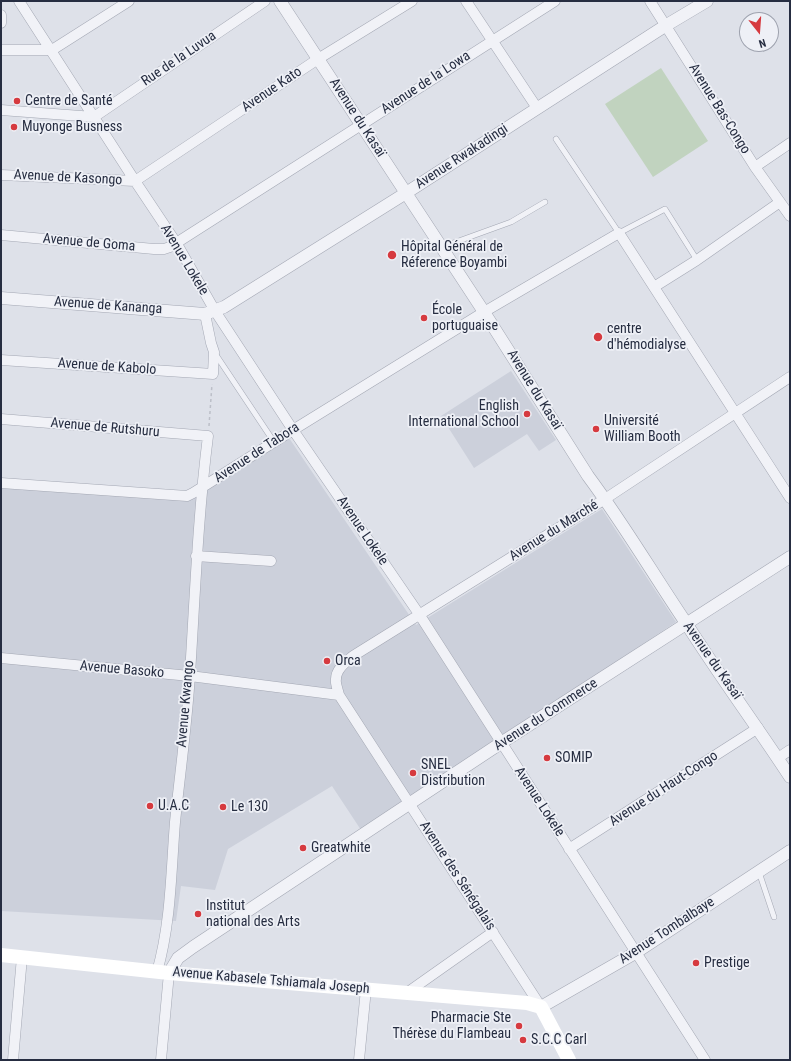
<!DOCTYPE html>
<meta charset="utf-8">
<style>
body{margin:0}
#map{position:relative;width:791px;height:1061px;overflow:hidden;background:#dee1e9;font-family:"Roboto Condensed",sans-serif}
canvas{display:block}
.frame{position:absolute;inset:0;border:2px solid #262d41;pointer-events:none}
.north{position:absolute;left:739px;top:12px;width:40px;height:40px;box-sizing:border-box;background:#eef0f6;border:1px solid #9ea2ae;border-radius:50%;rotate:163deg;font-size:11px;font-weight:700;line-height:16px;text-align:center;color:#262d41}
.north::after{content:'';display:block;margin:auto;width:14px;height:18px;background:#d63a3f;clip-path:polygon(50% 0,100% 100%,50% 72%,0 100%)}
</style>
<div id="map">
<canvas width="791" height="1061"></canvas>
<div class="frame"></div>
<div class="north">N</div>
</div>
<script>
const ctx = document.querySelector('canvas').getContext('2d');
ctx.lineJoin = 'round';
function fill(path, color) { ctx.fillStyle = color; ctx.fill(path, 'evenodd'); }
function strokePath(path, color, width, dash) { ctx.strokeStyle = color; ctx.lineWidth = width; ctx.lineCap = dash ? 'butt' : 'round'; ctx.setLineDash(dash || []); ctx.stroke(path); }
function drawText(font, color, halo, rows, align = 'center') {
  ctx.font = font + ' "Roboto Condensed",sans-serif'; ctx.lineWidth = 3.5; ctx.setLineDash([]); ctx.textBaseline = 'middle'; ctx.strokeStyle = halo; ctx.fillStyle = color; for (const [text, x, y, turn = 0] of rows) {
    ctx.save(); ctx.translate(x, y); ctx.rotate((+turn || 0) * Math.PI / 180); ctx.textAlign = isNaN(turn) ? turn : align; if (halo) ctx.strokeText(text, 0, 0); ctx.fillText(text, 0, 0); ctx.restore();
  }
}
fill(new Path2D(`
 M511,371L556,440L539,451L527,434L474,468L441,416Z
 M289,438L416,625L602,509L676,622L413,797L361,830L332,786L228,849L215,890L181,886L176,921L1,911V484L189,499Z`), '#ccd0db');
fill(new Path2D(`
 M661,68L708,141L653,177L605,104Z`), '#c1d3bf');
const service = new Path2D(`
 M556,139L619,233L665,209L697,260
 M442,247L511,222L545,202
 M216,355L274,442
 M759,872L774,917`);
const minor = new Path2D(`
 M19,1L135,181L177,244L215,311L293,430L419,614L705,1060
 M466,1L537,108
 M650,1L755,167L790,216
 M1,15V23
 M1,50H52L129,1
 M1,110L94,117L265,1
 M755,167L790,143
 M1,175L135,181L318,59L412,1
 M1,235L154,249H164L170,247L555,1
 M654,287L697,260L780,202
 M1,360L213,374L214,352L211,343L205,314
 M1,419L208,436C198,515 195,595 190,674C187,724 180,773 175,822C171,872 171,923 157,972
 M1,483L187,496L193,493L293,430L484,312L619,233L790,498
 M196,556L271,561
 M1,658L190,676L339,695
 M778,758L790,750
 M569,849L758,728
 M408,992L493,932
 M541,1007L339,695C338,690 335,683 336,679C336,669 346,662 353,656L605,499L790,377
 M13,1060L22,957
 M161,1060L169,973
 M359,1060L366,989`);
const tertiary = new Path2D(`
 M280,1L484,312L588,476C623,523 653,574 686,623C719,675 756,725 790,777
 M1,298L205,314L224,307L406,193L665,26L707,1
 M169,973L178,958L193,947L501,743L790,557
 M541,1007L635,953L790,851`);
strokePath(service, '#a3a7b3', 6);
strokePath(minor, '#a3a7b3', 11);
strokePath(tertiary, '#a3a7b3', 13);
strokePath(new Path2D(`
 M209,426L212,384`), '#bcbfc8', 1.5, [3, 3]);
strokePath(service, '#f1f2f7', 5);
strokePath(minor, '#f1f2f7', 10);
strokePath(tertiary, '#f1f2f7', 12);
strokePath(new Path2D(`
 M1,955L169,973L527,1003L541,1007L569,1060`), '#fff', 14);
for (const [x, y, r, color] of [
 [17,101,4,"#d63a3f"],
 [14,127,4,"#d63a3f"],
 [392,255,5,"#d63a3f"],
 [424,318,4,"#d63a3f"],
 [598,337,5,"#d63a3f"],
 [527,414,4,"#d63a3f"],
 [596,429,4,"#d63a3f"],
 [327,661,4,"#d63a3f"],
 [547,758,4,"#d63a3f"],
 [413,773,4,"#d63a3f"],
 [150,806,4,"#d63a3f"],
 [223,807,4,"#d63a3f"],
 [303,848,4,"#d63a3f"],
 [198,914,4,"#d63a3f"],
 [696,963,4,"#d63a3f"],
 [519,1026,4,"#d63a3f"],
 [523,1040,4,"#d63a3f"]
]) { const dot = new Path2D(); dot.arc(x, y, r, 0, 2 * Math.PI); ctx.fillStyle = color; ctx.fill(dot); strokePath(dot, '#eef0f6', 1.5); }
drawText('14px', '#262d41', '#eef0f6', [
 ["Rue de la Luvua",179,59,-34],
 ["Avenue de la Lowa",426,83,-33],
 ["Avenue Kato",272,90,-34],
 ["Avenue Bas-Congo",719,109,58],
 ["Avenue du Kasaï",357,118,57],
 ["Avenue Rwakadingi",462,157,-33],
 ["Avenue de Kasongo",68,178,3],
 ["Avenue de Goma",89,243,5],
 ["Avenue Lokele",184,260,59],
 ["Avenue de Kananga",108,306,4],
 ["Avenue de Kabolo",107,367,4],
 ["Avenue du Kasaï",534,390,58],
 ["Avenue de Rutshuru",105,428,5],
 ["Avenue de Tabora",257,453,-33],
 ["Avenue Lokele",362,531,56],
 ["Avenue du Marché",554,531,-32],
 ["Avenue du Kasaï",712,661,55],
 ["Avenue Basoko",122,670,5],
 ["Avenue Kwango",186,704,-85],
 ["Avenue du Commerce",546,715,-33],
 ["Avenue du Haut-Congo",664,789,-33],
 ["Avenue Lokele",539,802,57],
 ["Avenue des Sénégalais",457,876,57],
 ["Avenue Tombalbaye",667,931,-33],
 ["Avenue Kabasele Tshiamala Joseph",271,981,5]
]);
drawText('14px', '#262d41', '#eef0f6', [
 ["Centre de Santé",25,101],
 ["Muyonge Busness",22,127],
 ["Hôpital Général de",401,247],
 ["Réference Boyambi",401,263],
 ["École",432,310],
 ["portuguaise",432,326],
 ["centre",607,329],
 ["d'hémodialyse",607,345],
 ["English",519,406,"right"],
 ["International School",519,422,"right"],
 ["Université",604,421],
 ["William Booth",604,437],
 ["Orca",335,661],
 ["SOMIP",555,758],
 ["SNEL",421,765],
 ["Distribution",421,781],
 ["U.A.C",158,806],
 ["Le 130",231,807],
 ["Greatwhite",311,848],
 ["Institut",206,906],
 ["national des Arts",206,922],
 ["Prestige",704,963],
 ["Pharmacie Ste",511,1018,"right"],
 ["Thérèse du Flambeau",511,1034,"right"],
 ["S.C.C Carl",531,1040]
], 'left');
</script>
